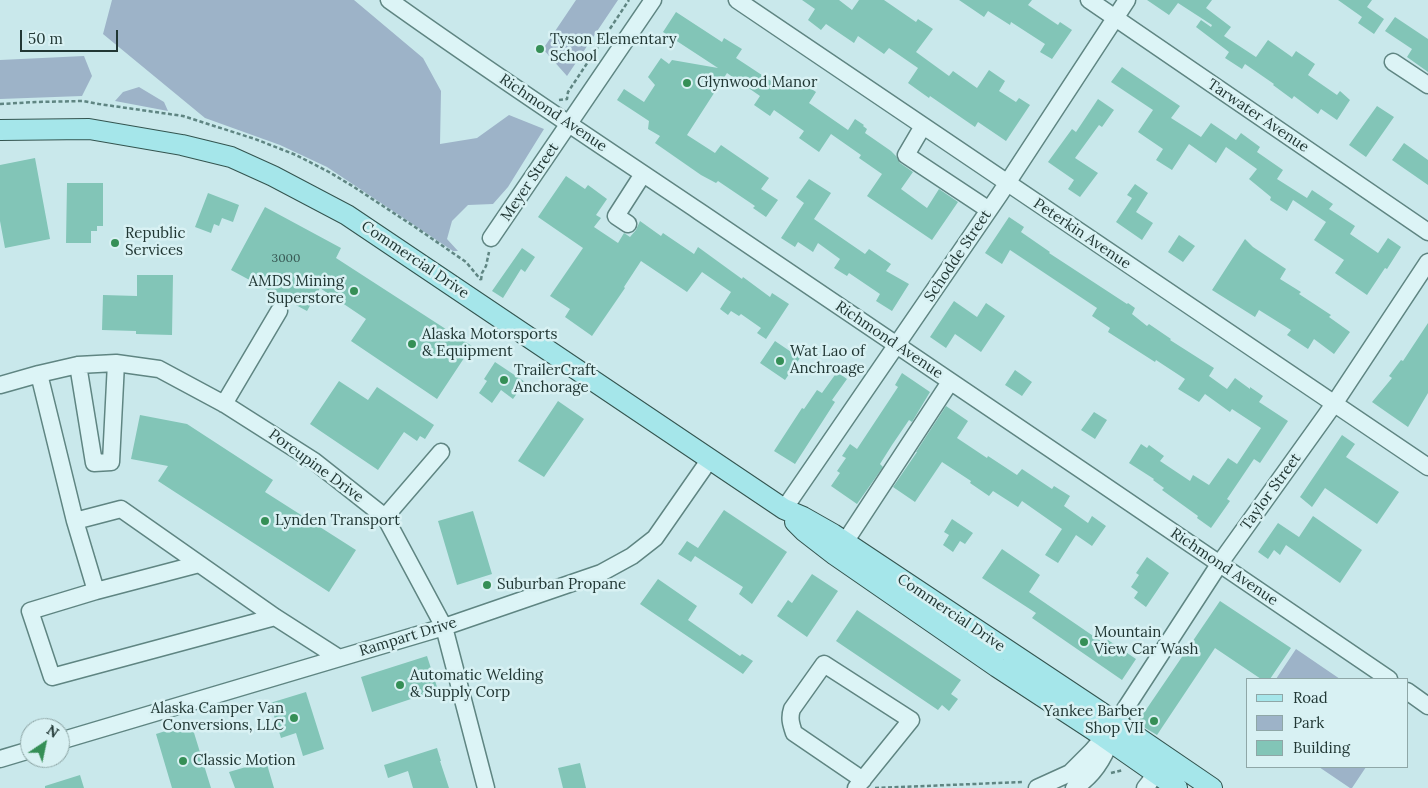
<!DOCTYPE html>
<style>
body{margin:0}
#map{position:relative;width:1428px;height:788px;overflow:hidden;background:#c9e8eb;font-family:Lora,serif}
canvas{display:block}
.legend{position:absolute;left:1246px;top:678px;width:162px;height:90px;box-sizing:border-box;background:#d8f1f3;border:1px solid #8fa7a7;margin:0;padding:6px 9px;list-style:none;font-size:15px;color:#213734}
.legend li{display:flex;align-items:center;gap:10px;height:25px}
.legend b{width:25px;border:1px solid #8fa7a7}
.north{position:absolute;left:20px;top:718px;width:50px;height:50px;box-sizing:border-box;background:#d8f1f3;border:1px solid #8fa7a7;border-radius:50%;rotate:34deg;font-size:14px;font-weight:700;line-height:20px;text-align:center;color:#213734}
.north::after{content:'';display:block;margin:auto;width:18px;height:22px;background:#358f56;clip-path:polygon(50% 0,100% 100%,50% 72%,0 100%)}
.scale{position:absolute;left:20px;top:30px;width:98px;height:22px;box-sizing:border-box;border:2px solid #213734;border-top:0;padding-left:6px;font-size:15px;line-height:18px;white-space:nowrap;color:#213734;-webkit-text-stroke:4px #d8f1f3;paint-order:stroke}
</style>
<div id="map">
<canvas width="1428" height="788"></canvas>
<ul class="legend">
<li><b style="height:6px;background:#a5e6ea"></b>Road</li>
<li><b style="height:14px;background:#9db3c8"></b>Park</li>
<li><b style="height:14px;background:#82c5b7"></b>Building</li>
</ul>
<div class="north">N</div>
<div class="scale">50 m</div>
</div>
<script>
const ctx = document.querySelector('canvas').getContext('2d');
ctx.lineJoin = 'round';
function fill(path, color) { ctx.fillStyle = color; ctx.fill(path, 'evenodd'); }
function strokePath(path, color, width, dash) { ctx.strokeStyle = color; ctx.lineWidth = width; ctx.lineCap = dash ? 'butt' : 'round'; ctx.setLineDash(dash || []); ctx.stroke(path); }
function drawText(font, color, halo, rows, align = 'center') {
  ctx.font = font + ' Lora,serif'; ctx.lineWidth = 5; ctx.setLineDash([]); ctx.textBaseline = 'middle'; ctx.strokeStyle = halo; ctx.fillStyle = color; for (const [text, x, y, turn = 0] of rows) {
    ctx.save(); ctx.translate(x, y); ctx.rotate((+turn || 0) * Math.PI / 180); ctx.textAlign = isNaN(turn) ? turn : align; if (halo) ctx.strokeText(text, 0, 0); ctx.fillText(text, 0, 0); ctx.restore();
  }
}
fill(new Path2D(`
 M112,0H354L423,58L441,91L440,144L477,138L509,115L544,129L508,187L493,204L468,205L452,221L447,239L458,251H453L327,167L280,145L205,118L103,34Z
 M576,0H618L567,76L543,49Z
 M84,56L92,76L82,96L0,99V60Z
 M139,87L164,102L168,111L115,101L123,92Z
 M1296,649L1340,679H1276Z
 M1319,767H1366L1352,788H1350Z`), '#9db3c8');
fill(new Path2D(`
 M802,0H839L852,10L859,0H884L916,22L918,19L933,29L916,52L949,76L953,71L977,88L989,70L1005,81L999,91L1016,102L1019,98L1030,105L1006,141L978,122L975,127L930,96L929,98L908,83L918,68L889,48L884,54L858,36L854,43L826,24L821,30L808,20L815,9Z
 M959,0H1032L1028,5L1058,25L1060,22L1072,30L1052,59L1040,52L1045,44L1011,22L1010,25L988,11L984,17Z
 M1147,0H1212L1206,8L1231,27L1224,36L1256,57L1268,40L1292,57L1296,51L1315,64L1308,75L1337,95L1340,91L1350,100L1337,120L1321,109L1318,114L1294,96L1292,99L1273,85L1274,84L1245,64L1242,69L1225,58L1229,52L1196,27L1201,20L1211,27L1212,25L1178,3L1169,15Z
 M1338,0H1372L1367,7L1384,19L1374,34L1358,23L1362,17Z
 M676,12L722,42L724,38L742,49L736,58L771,81L774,75L796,89L801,82L816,92L809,103L848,130L855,119L864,125L863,126L867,129L865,133L891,151L896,156L900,163L913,172L901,189L927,208L939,189L958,202L932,240L867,196L882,174L859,158L861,155L831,134L819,152L799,138L804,131L774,110L770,116L754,105L760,96L727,73L687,135L715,153L721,145L769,178L761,189L778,200L766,217L753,208L755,206L718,181L716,183L701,175L655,143L660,136L648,129L649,121L617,100L624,89L644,102L655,85L648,77L661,58L669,64L672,60L718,68L663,32Z
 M1395,17L1428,39V72L1407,57L1412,49L1385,31Z
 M1122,67L1180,106L1171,118L1201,137L1211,123L1236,140L1241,133L1260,147L1257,152L1283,170L1277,179L1307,198L1312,190L1333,204L1329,209L1355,226L1350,234L1378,253L1388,238L1401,247L1387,269L1385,268L1367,295L1335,273L1344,260L1314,240L1326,222L1293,200L1287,211L1270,200L1271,197L1249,179L1257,169L1226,147L1216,163L1189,144L1172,170L1156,160L1163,149L1138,132L1153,110L1111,82Z
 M1098,99L1114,110L1102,127L1099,125L1075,158L1098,173L1080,197L1068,189L1074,180L1048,162L1072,129L1076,132Z
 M1377,106L1394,117L1366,157L1349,145Z
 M1404,143L1428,160V185L1392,160Z
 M35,158L50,239L5,248L0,221V165Z
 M566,176L585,189L588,185L607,199L596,215L601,218L594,227L618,243L624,233L630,237L636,230L640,221L661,236L663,233L694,254L698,247L742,279L743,277L770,297L772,293L789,304L766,339L757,333L761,328L741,314L739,316L731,311L728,315L720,309L731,292L702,272L687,292L641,261L624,287L625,288L592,336L565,317L570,309L550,296L583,248L538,217Z
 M809,179L831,193L814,219L865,254L869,249L891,264L886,271L909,284L892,311L876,301L880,294L849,273L847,276L834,268L840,259L818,243L813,252L798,242L795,247L781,238L804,203L796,197Z
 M67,183H103V226H97V231H91V243H66Z
 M1135,184L1148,193L1136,212L1153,223L1142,240L1116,222L1132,198L1127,195Z
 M208,193L239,205L233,222L222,218L219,226L214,224L211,233L195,227Z
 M265,207L341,248L336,258L472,346L437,399L351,341L366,319L320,288L307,311L231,270Z
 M1009,217L1024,227L1021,232L1050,252L1049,253L1127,304L1128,303L1135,308L1132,314L1147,326L1149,324L1171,339L1170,340L1214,368L1209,376L1227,389L1235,378L1250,389V387L1263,396L1259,402L1288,421L1260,463L1254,459L1227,499L1230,501L1211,528L1197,518L1198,516L1162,490L1164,488L1153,480L1154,479L1129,463L1141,444L1147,448L1149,445L1164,456L1160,461L1190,481L1193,475L1209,485L1228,458L1237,464L1261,428L1232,409L1230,412L1205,394L1199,402L1178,389L1185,379L1156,360L1155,362L1108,332L1110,328L1092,316L1097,308L1010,250L1002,264L985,253Z
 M1179,235L1195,246L1183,262L1168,252Z
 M1245,239L1253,247L1286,269L1280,279L1301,292L1299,294L1331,315L1329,317L1350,332L1334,354L1314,339L1308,349L1287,335L1291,330L1259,310L1255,317L1212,290Z
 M522,248L535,257L525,272L521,269L503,298L492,291Z
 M137,275H173L172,335L136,334V331L102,330L103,295L137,296Z
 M954,301L977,317L986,303L1005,316L981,352L955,334L946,348L930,337Z
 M1428,323V393L1408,427L1372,402L1392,378L1389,376L1401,360L1403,361Z
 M775,341L800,358L785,380L760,363Z
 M495,362L525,382L513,399L501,390L492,403L479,393L487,381L484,379Z
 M1015,370L1032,382L1022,396L1005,385Z
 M837,372L847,379L832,400L835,402L795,464L774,451L802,408L804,409L817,390L822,393Z
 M902,373L930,392L912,422L909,420L892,445L880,464L883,467L857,504L831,486L840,473L837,471L846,458L842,456L850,444L857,449L898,387L895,385Z
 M339,381L368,400L377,387L434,425L425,439L420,436L417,441L404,432L378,470L310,424Z
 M558,401L584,419L544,477L518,461Z
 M946,406L968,421L957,438L987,458L988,456L1017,475L1022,469L1052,489L1054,486L1070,496L1064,506L1088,523L1092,516L1106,526L1092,546L1076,535L1058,563L1045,555L1062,529L1022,501L1018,507L993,491L989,496L970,483L971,481L942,462L915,502L893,487L917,452H916Z
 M1094,412L1107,420L1095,439L1081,430Z
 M140,415L187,424L273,480L265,492L356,550L329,592L158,481L168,466L131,459Z
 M1342,435L1355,444L1346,457L1399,492L1377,524L1325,488L1312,507L1300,497Z
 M724,510L787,552L752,604L739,594L743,587L695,556L691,562L678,554L687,541L698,548Z
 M473,511L492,574L457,585L438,521Z
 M1313,516L1362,550L1340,583L1286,545L1280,555L1274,550L1268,559L1258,552L1278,523L1299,537Z
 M952,519L973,533L965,544L960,541L953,552L943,545L949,535L944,532Z
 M1002,549L1040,575L1029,592L1105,644L1108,640L1136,659L1122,680L1032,618L1036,613L982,578Z
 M1147,557L1169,573L1146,607L1134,598L1138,592L1131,587L1139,575L1136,573Z
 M812,574L838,591L807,637L777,616L788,600L792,603Z
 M658,579L697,606L688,620L740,656L742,654L753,661L743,674L640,604Z
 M1220,601L1291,648L1270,679H1261L1215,648L1157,735L1137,723Z
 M857,610L961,680L951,694L958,699L949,711L942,705L938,710L836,641Z
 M427,656L438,690L372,712L361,677Z
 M306,692L324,749L303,756L296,733L281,738L270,703Z
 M191,723L211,788H172L156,734Z
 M437,748L441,761H440L449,788H413L408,771L388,778L384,765Z
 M266,761L274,788H235L229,772Z
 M580,763L586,788H563L558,768Z
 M80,775L84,788H45V786Z`), '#82c5b7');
const minor = new Path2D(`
 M389,0C491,73 596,142 700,212C930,368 1160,522 1389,679
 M737,0L1428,467
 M1089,0L1428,232
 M1393,62L1428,85
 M923,126L906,155L989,210
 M628,224L616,216L643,174
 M491,238L653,0
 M78,365L94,463L111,462L116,363
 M39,374L75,521L96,591L30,611L52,677L275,617
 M0,385L39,374L78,365L116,363L159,369L226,405L314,461L385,517L444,627L486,788
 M224,404L279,311
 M784,509L1000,194L1127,0
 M385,517L441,452
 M75,521L121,509L275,617L339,658
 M845,542L950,382
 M96,591L199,564
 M1407,691L1428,706
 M60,741L444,627L601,573L632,556L655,538L710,459
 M0,759L30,750
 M856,788L911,720L824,664L792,709C789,718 791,724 794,733L863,780
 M1037,788L1070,773L1092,751L1116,723L1220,563L1334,404L1428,262
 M1074,788C1095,775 1106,756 1113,732
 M1145,788L1156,774`);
const major = new Path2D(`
 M0,130L89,129L182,145L231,157L273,176L347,215L784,509L803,517L833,534L1099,711L1212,788
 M795,522L804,531L835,555L997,667L1104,737L1177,788`);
strokePath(minor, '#5f8582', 19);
strokePath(major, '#33544f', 22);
strokePath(new Path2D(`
 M559,100L567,99L568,92L629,0
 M0,104L36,102L83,101L99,104L183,116L255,139L296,155L329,172L354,187L415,227L466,262L481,280
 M481,280L482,273L486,266L489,252
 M1111,773L1123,770
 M875,788L1023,782`), '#5f8582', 2.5, [4, 2.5]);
strokePath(minor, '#dcf4f6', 16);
strokePath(major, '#a5e6ea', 20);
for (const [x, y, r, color] of [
 [540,49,5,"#358f56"],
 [687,83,5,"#358f56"],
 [115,243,5,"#358f56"],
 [354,291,5,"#358f56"],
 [412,344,5,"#358f56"],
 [780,361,5,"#358f56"],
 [504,380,5,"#358f56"],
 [265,521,5,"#358f56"],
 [487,585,5,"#358f56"],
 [1084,642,5,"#358f56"],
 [400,685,5,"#358f56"],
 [294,718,5,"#358f56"],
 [1154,721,5,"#358f56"],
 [183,761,5,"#358f56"]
]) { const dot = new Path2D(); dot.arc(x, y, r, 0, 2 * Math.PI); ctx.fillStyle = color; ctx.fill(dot); strokePath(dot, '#d8f1f3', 2); }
drawText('12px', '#395a55', null, [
 ["3000",286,259]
]);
drawText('15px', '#213734', '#d8f1f3', [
 ["Tyson Elementary",550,40],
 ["School",550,57],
 ["Glynwood Manor",697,83],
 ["Republic",125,234],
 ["Services",125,251],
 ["AMDS Mining",344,282,"right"],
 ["Superstore",344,299,"right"],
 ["Alaska Motorsports",422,335],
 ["& Equipment",422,352],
 ["Wat Lao of",790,352],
 ["Anchroage",790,369],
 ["TrailerCraft",514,371],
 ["Anchorage",514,388],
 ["Lynden Transport",275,521],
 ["Suburban Propane",497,585],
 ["Mountain",1094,633],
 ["View Car Wash",1094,650],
 ["Automatic Welding",410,676],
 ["& Supply Corp",410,693],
 ["Alaska Camper Van",284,709,"right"],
 ["Conversions, LLC",284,726,"right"],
 ["Yankee Barber",1144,712,"right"],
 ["Shop VII",1144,729,"right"],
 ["Classic Motion",193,761]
], 'left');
drawText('15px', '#213734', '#d8f1f3', [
 ["Richmond Avenue",553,113,34],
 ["Tarwater Avenue",1258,116,34],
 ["Meyer Street",530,182,-56],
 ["Peterkin Avenue",1082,234,34],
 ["Schodde Street",958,256,-56],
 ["Commercial Drive",415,260,34],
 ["Richmond Avenue",889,340,34],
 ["Porcupine Drive",316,466,36],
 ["Taylor Street",1271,492,-54],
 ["Richmond Avenue",1224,567,34],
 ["Commercial Drive",951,613,34],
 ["Rampart Drive",408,637,-17]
]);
</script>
